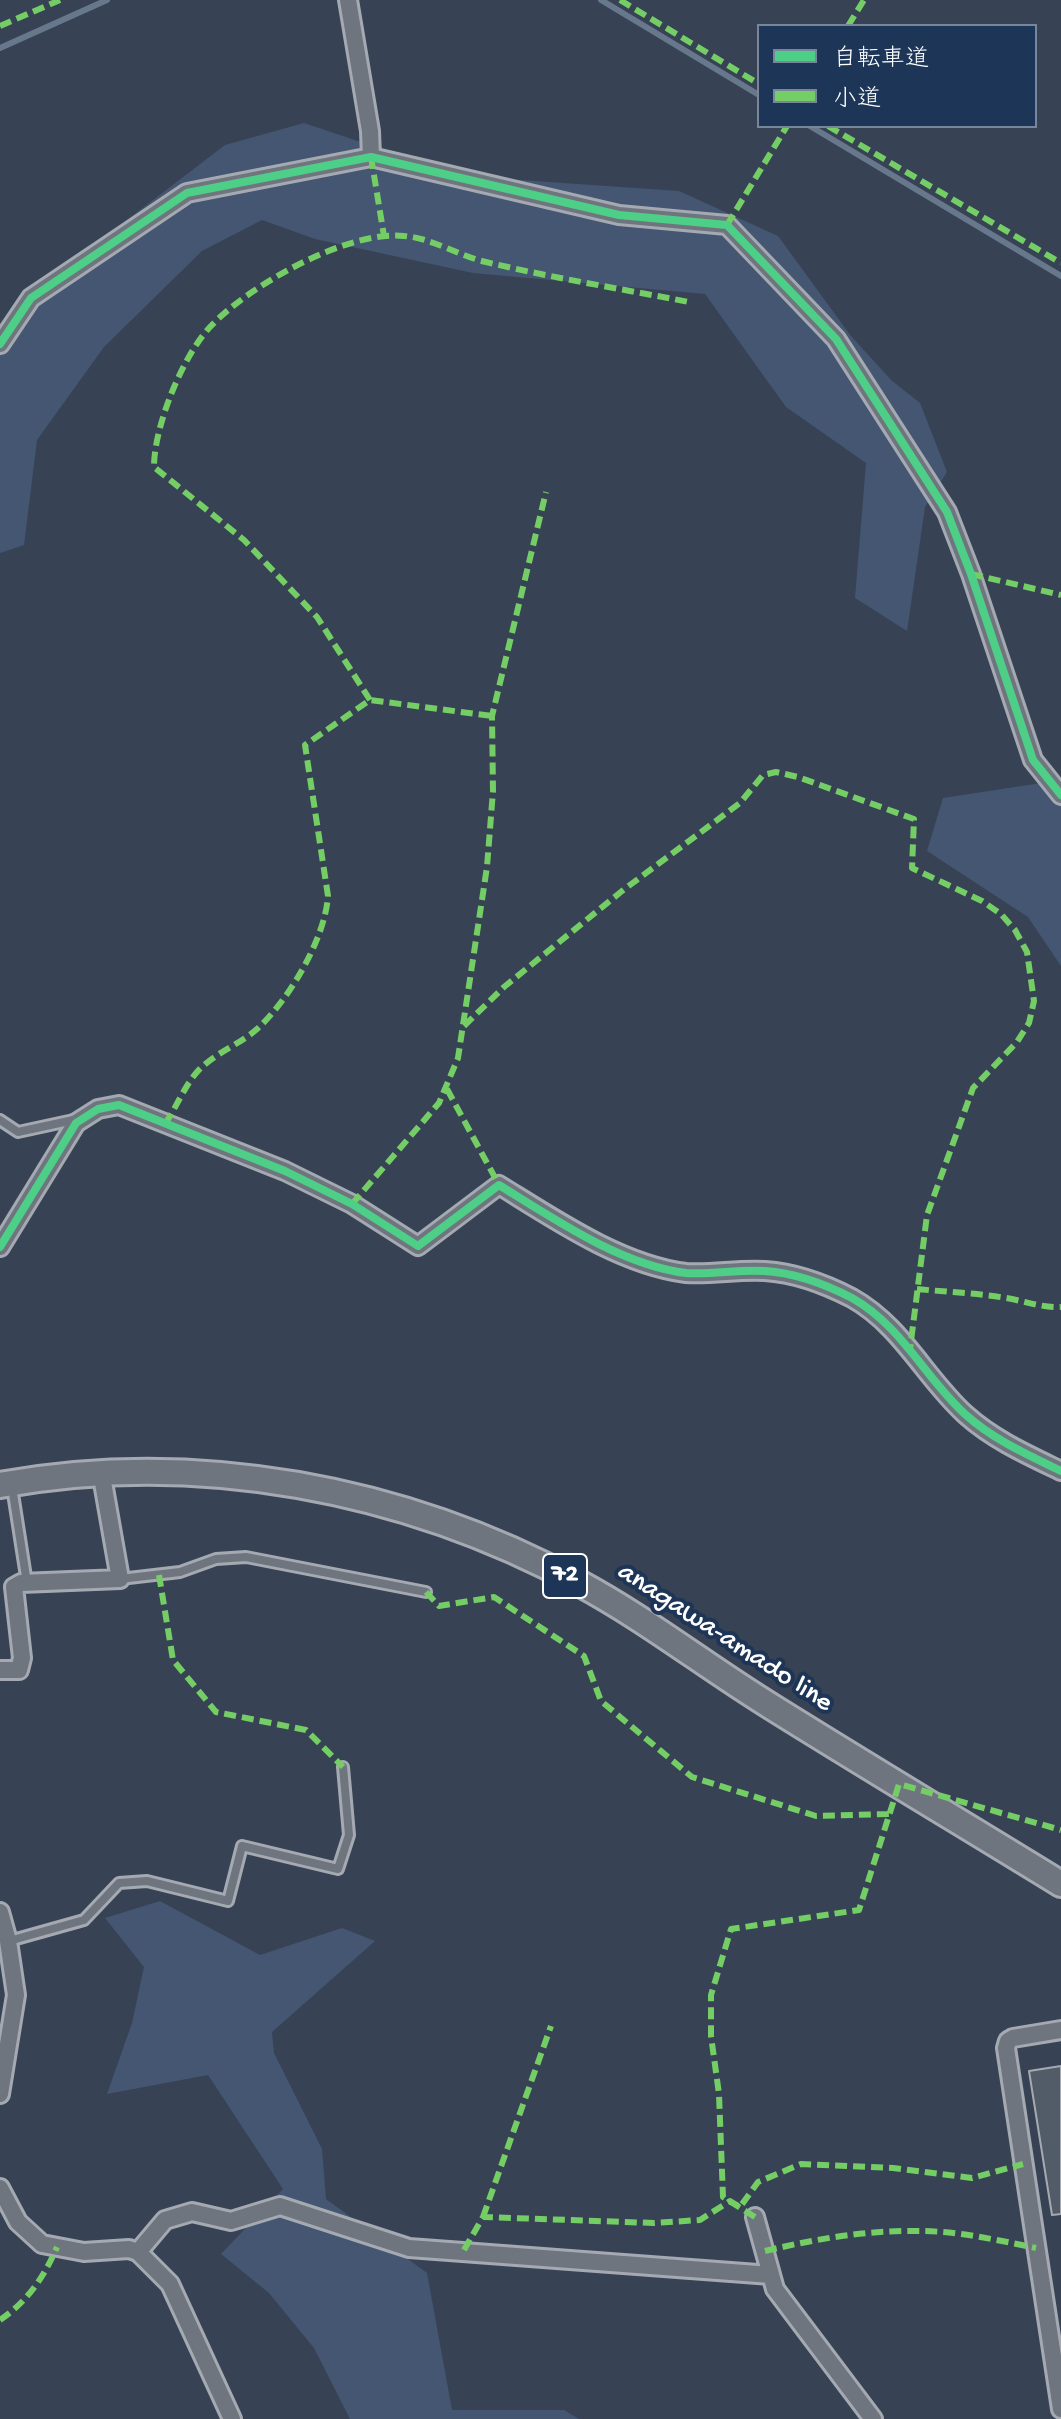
<!DOCTYPE html>
<meta charset="utf-8">
<style>
body{margin:0}
#map{position:relative;width:1061px;height:2419px;overflow:hidden;background:#374354;font-family:"Gochi Hand","Klee One",sans-serif}
canvas{display:block}
.legend{position:absolute;left:757px;top:24px;width:280px;height:104px;box-sizing:border-box;background:#1d3557;border:2px solid #77869a;margin:0;padding:10px 14px;list-style:none;font-size:24px;color:#fff}
.legend li{display:flex;align-items:center;gap:16px;height:40px}
.legend b{width:40px;border:2px solid #77869a}
</style>
<div id="map">
<canvas width="1061" height="2419"></canvas>
<ul class="legend">
<li><b style="height:10px;background:#4dcf88"></b>自転車道</li>
<li><b style="height:10px;background:#74ce65"></b>小道</li>
</ul>
</div>
<script>
const ctx = document.querySelector('canvas').getContext('2d');
ctx.lineJoin = 'round';
function fill(path, color) { ctx.fillStyle = color; ctx.fill(path, 'evenodd'); }
function strokePath(path, color, width, dash) { ctx.strokeStyle = color; ctx.lineWidth = width; ctx.lineCap = dash ? 'butt' : 'round'; ctx.setLineDash(dash || []); ctx.stroke(path); }
function drawText(font, color, halo, rows, align = 'center') {
  ctx.font = font + ' "Gochi Hand",sans-serif'; ctx.lineWidth = 8; ctx.setLineDash([]); ctx.textBaseline = 'middle'; ctx.strokeStyle = halo; ctx.fillStyle = color; for (const [text, x, y, turn = 0] of rows) {
    ctx.save(); ctx.translate(x, y); ctx.rotate((+turn || 0) * Math.PI / 180); ctx.textAlign = isNaN(turn) ? turn : align; if (halo) ctx.strokeText(text, 0, 0); ctx.fillText(text, 0, 0); ctx.restore();
  }
}
fill(new Path2D(`
 M304,123L462,176L679,191L778,236L851,336L891,380L920,403L947,472L925,507L907,631L855,598L866,463L786,407L705,294L473,273L315,239L262,220L202,251L104,347L37,440L24,545L0,553V347L4,339L110,233L225,145Z
 M1061,780V966L1028,917L927,851L943,798Z
 M160,1901L260,1955L342,1928L375,1941L272,2032L274,2053L322,2149L326,2199L427,2273L452,2410H564L579,2419H350L314,2348L269,2293L221,2254L283,2189L208,2075L107,2094L132,2023L144,1967L105,1918Z`), '#445671');
strokePath(new Path2D(`
 M601,0L759,95
 M0,48L107,0
 M810,126L1061,276`), '#68788c', 6);
const building = new Path2D(`
 M1061,2066V2214L1052,2215L1029,2071Z`);
fill(building, '#525b68');
strokePath(building, '#a5aab2', 2);
const lane = new Path2D(`
 M0,1120L18,1132L78,1119
 M12,1487L27,1583
 M120,1579L180,1572L216,1559L246,1557L426,1592
 M9,1941L84,1920L119,1883L147,1881L228,1901L242,1846L338,1869L349,1835L343,1767`);
const street = new Path2D(`
 M348,0L370,131L371,157
 M0,344L31,298L187,193L371,157L619,215L727,225L836,339L947,512L971,574L1033,760L1061,795
 M0,1247L76,1123L98,1109L119,1105L285,1171L352,1204L418,1246L499,1185C554,1219 621,1265 686,1273C712,1275 739,1269 765,1271C796,1273 825,1284 852,1298C902,1326 925,1378 966,1415C994,1440 1028,1455 1061,1471
 M0,1670H19L22,1658L14,1587L21,1583L120,1579L101,1471
 M0,1912L8,1941L16,1995L0,2094
 M1061,2030L1013,2038L1008,2041L1006,2048L1061,2409
 M0,2188L18,2222L42,2244L84,2252L129,2249L138,2252L170,2284L232,2419
 M755,2217L775,2289L873,2419
 M138,2252L165,2220L192,2212L231,2221L280,2206L409,2248L771,2275`);
const primary = new Path2D(`
 M0,1485C196,1449 404,1488 579,1583C646,1619 707,1667 772,1707C868,1767 965,1825 1061,1884`);
strokePath(lane, '#a5aab2', 14);
strokePath(street, '#a5aab2', 22);
strokePath(primary, '#a5aab2', 30);
strokePath(lane, '#6f757e', 8);
strokePath(street, '#6f757e', 16);
strokePath(primary, '#6f757e', 24);
strokePath(new Path2D(`
 M620,0L759,84
 M0,26L60,0
 M848,26L864,0
 M828,126L1061,263
 M371,157L384,236
 M727,225L787,126
 M971,574L1061,595
 M370,700L317,617L244,540L154,467C154,427 182,357 210,327C248,286 347,230 404,236C432,238 459,256 486,262C553,278 622,289 689,302
 M464,1026L504,987L622,891L740,803L763,775L776,772L798,777L914,819L912,868L982,901L1001,914L1015,930L1027,952L1034,1001L1029,1023L1017,1042L973,1088L943,1171L927,1215L910,1349
 M447,1089L499,1185
 M165,1124C176,1108 184,1087 197,1072C214,1053 239,1045 257,1029C289,1000 325,939 328,896L305,745L370,700L492,716
 M352,1204L439,1103L458,1058L487,867L493,791L492,716L546,492
 M917,1289C946,1292 976,1293 1006,1298C1025,1301 1042,1308 1061,1307
 M159,1575L173,1660L216,1712L306,1730L343,1767
 M426,1592L439,1606L494,1597L584,1656L601,1701L692,1777L816,1816L889,1814
 M483,2217L551,2026
 M755,2217L723,2197L719,2094L711,2036V1995L731,1929L859,1910L899,1784L1061,1830
 M464,2250L483,2217L654,2223L700,2220L730,2201L740,2207L758,2182L801,2164L893,2168L972,2178L1023,2164
 M765,2251C815,2239 867,2230 919,2231C958,2231 997,2240 1036,2248
 M0,2320C28,2301 44,2277 57,2247`), '#74ce65', 6, [12, 6]);
strokePath(new Path2D(`
 M0,344L31,298L187,193L371,157L619,215L727,225L836,339L947,512L971,574L1033,760L1061,795
 M0,1247L76,1123L98,1109L119,1105L285,1171L352,1204L418,1246L499,1185C554,1219 621,1265 686,1273C712,1275 739,1269 765,1271C796,1273 825,1284 852,1298C902,1326 925,1378 966,1415C994,1440 1028,1455 1061,1471`), '#4dcf88', 8);
for (const [x, y, w] of [
 [565,1576,44]
]) { const box = new Path2D(); box.roundRect(x - w / 2, y - 22, w, 44, 6); ctx.fillStyle = '#1d3557'; ctx.fill(box); strokePath(box, '#fff', 2); }
drawText('bold 26px', '#fff', null, [
 ["72",565,1576]
]);
drawText('28px', '#fff', '#1d3557', [
 ["anagawa-amado line",724,1639,33]
]);
</script>
